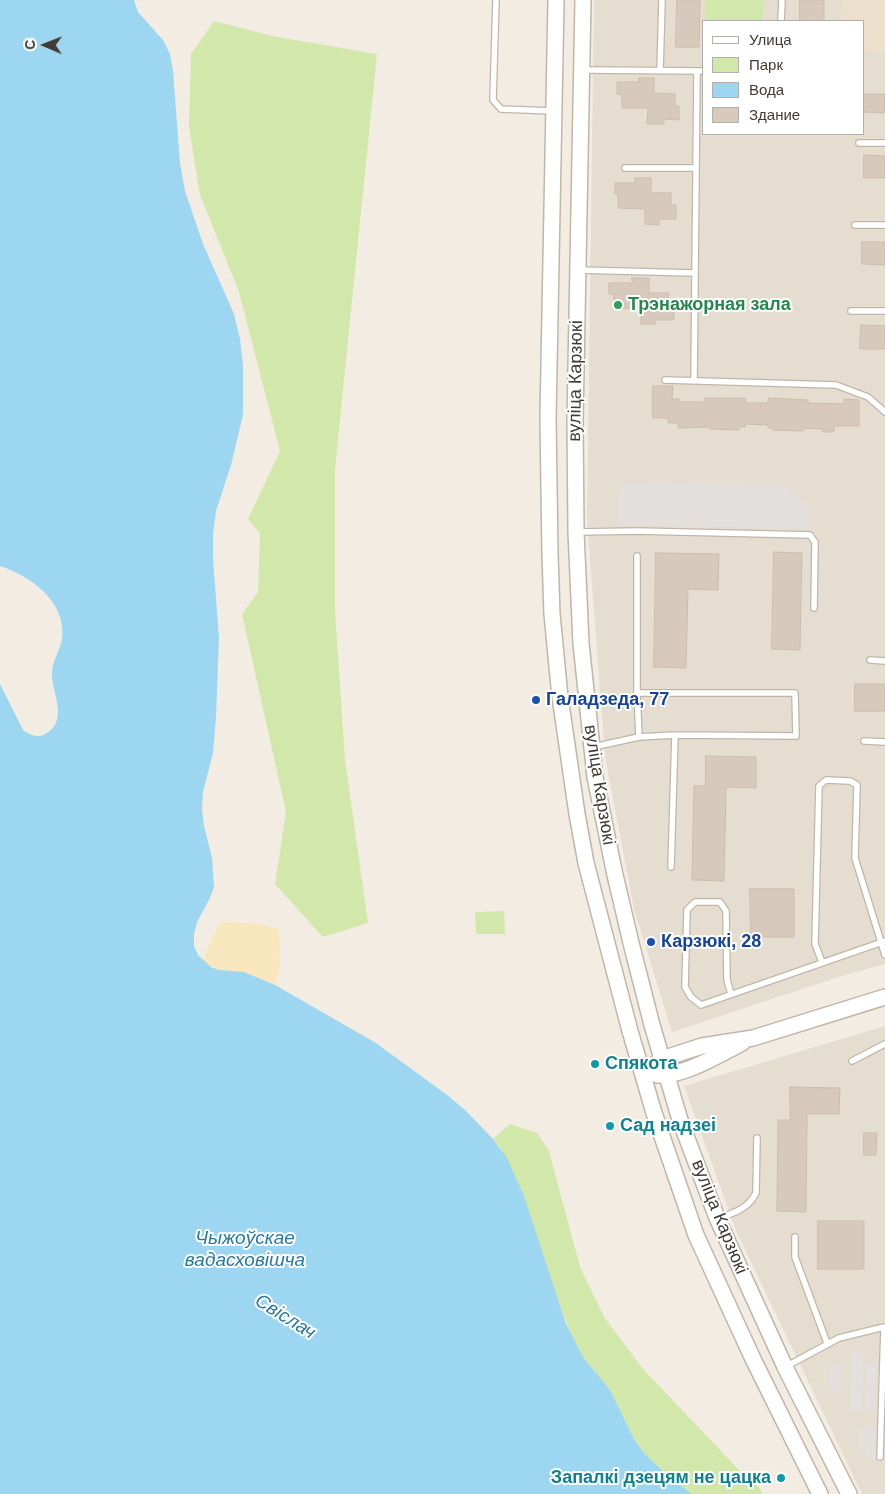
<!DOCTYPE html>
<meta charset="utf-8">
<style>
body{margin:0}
#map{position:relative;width:885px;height:1494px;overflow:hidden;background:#f2ece3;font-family:Arial,sans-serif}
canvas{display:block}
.legend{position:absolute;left:702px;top:20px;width:162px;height:115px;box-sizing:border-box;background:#fff;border:1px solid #b4b1ad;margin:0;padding:6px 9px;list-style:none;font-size:15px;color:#433b33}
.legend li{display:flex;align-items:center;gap:10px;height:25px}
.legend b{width:25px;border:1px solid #b4b1ad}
.north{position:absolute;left:20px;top:20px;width:50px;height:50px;-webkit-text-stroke:4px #fff;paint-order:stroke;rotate:271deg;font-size:14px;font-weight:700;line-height:20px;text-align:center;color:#433b33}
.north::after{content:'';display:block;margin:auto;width:18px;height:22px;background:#433b33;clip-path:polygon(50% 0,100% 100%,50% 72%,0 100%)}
</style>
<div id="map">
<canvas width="885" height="1494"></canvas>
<ul class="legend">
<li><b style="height:6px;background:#fff"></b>Улица</li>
<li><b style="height:14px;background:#d2e8aa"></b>Парк</li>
<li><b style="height:14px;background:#9cd6f1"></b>Вода</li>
<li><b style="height:14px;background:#d7c9bb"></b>Здание</li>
</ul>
<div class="north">С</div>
</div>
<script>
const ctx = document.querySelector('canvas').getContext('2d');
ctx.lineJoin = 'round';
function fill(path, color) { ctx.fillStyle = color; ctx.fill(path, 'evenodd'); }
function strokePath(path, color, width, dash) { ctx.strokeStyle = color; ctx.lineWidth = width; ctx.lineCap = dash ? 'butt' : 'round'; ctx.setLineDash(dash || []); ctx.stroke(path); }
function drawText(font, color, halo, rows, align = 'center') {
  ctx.font = font + ' Arial,sans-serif'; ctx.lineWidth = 4; ctx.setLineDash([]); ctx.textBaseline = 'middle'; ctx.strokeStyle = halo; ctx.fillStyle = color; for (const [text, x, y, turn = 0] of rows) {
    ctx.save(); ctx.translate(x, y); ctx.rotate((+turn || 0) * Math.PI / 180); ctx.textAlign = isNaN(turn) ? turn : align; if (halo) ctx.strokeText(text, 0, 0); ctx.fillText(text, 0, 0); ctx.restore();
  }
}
fill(new Path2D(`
 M594,0H885V964L842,976L672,1032L634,909L605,756L587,519ZM704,21H864V134H704Z
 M885,1026V1494H862L737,1233L684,1086Z`), '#e6ddd1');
fill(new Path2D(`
 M842,0H885V53L864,52V21H841Z`), '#ece0cc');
fill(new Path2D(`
 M705,0H764L763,21H705Z
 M214,21L272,36L377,54L335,469V611L345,760L368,923L323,937L275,884L286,812L242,614L258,592L260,533L248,519L280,451L239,292L200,195L189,127L191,54Z
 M504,911L505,934H476L475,912Z
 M510,1124L537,1133L549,1151L580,1267L604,1317L643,1369L741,1472L757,1484L763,1494H692L669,1477L644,1453L634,1439L610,1390L583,1357L574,1343L500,1147L493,1139Z`), '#d2e8aa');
fill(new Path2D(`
 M222,922L261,924L279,929L280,967L275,985C265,981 256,976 245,973C229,968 218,973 203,961L213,936Z`), '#f8e6bc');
fill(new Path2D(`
 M619,482L786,486L808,504L807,529L618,525Z
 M852,1352L864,1353L861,1411L850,1410Z
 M829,1362L841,1363L840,1392L829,1391Z
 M867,1364H877L875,1411L865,1410Z
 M859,1429H885V1459L869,1458L859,1449Z`), '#e2dfdc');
fill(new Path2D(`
 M0,0H134L138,12L163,40L170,54L173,71L180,163L185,191L203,244L234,314L240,339L243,365V415L231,465L216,511L213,534V559L219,638L216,717L213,753L203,792L202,809L204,826L212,858L214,887L209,900L197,922L194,934V946L198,955L211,967L219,970L244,972L275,985L376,1043L447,1095L465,1110L493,1139L507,1158L524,1196L566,1324L583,1357L610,1390L634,1439L644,1453L669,1477L692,1494H0V684L23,730C30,735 39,739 47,733C69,719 51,691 52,672C53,660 60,650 62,639C67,602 31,576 0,566Z`), '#9cd6f1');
const building = new Path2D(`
 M677,0H700L699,47H676Z
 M800,0H824V21H800Z
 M639,78H654V93L675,94V106H679V120L664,119V124H647L648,108H622V95L617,94V82H639Z
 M864,94H885L884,113L864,112Z
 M864,155L885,156V178H864Z
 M635,178H651V193H671V205H676V219H659V225L645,224V209L618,208V194H615V183H635Z
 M862,242H885V265L862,264Z
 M632,278H649V293H669L668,306H674V320H655V324H641V309L614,308V294H609V283H632Z
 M861,325L885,326V349H860Z
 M653,386H673L672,399H679V402H704V398H745V403H768V398L808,400V403L844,404V399L859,400V426H834V432H823V429L803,428V431L773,430V428H768V425L745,424V427H739V430L710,429V427L678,428V423H668V418H653Z
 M774,552L802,553L800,650L772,649Z
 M656,553L719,554L718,590L688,589L686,668L654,667Z
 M855,684H885V711H855Z
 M706,756L756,757V788L726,787L724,881L692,880L694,786H705Z
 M750,889H794V937H751Z
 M790,1087L840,1088L839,1114H807L806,1212L777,1211L778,1120H790Z
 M864,1133H877L876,1155H864Z
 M818,1221H864V1269H818Z`);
fill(building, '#d7c9bb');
strokePath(building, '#cebdab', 1);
const service = new Path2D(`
 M496,0L493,100L501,109L552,111
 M781,21L782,0
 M583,70L704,71
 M660,71L662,0
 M859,143H885
 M625,168H696
 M855,225H885
 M578,270L695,273
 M851,311H885
 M665,380L836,385L868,397L885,412
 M694,381L697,71
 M578,532L637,531L810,535L815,542L814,608
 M870,660L885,661
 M637,693H795L796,736L675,735
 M639,737L675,735L671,867
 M864,741L885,742
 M593,747L639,737L637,693V556
 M822,962L815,944L819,786L826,780L850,781L857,785L855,858L885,955
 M731,994L727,980L726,911L720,902H695L687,910L685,987L691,997L701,1005L885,941
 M852,1061L885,1044
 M719,1218C734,1213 749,1208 756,1193L757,1138
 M795,1237V1257L827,1343
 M787,1366L839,1338L884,1327L880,1457`);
const tertiary = new Path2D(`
 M556,0L548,418L550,554L552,614L560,697L577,814L586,863L630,1031L654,1113L696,1235L753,1359L820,1494
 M583,0L575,421L576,532L581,643L595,777L615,875L632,947L652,1025L680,1120L717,1218L785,1367L849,1494
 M643,1074L662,1059L702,1046L753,1038L885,997
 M657,1075C682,1077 719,1055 742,1043`);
strokePath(service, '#c0b6a8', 8);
strokePath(tertiary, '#c0b6a8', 18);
strokePath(service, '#fff', 5.5);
strokePath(tertiary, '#fff', 15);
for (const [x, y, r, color] of [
 [618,305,5,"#2e9e5b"],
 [536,700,5,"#1a4fb4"],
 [651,942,5,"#1a4fb4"],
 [595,1064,5,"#0f9aa8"],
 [610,1126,5,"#0f9aa8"],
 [781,1478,5,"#0f9aa8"]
]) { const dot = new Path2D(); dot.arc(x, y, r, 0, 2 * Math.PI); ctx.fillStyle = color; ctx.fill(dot); strokePath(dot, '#fff', 2); }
drawText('bold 18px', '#27864d', '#fff', [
 ["Трэнажорная зала",628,305]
], 'left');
drawText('18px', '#433b33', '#fff', [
 ["вуліца Карзюкі",576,381,-89],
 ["вуліца Карзюкі",599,785,81],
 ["вуліца Карзюкі",719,1217,68]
]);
drawText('bold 18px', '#164399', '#fff', [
 ["Галадзеда, 77",546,700],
 ["Карзюкі, 28",661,942]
], 'left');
drawText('bold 18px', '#0d838f', '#fff', [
 ["Спякота",605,1064],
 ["Сад надзеі",620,1126],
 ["Запалкі дзецям не цацка",771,1478,"right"]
], 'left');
drawText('italic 19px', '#2879a0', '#fff', [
 ["Чыжоўскае",245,1239],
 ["вадасховішча",245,1261],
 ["Свіслач",285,1317,32]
]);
</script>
